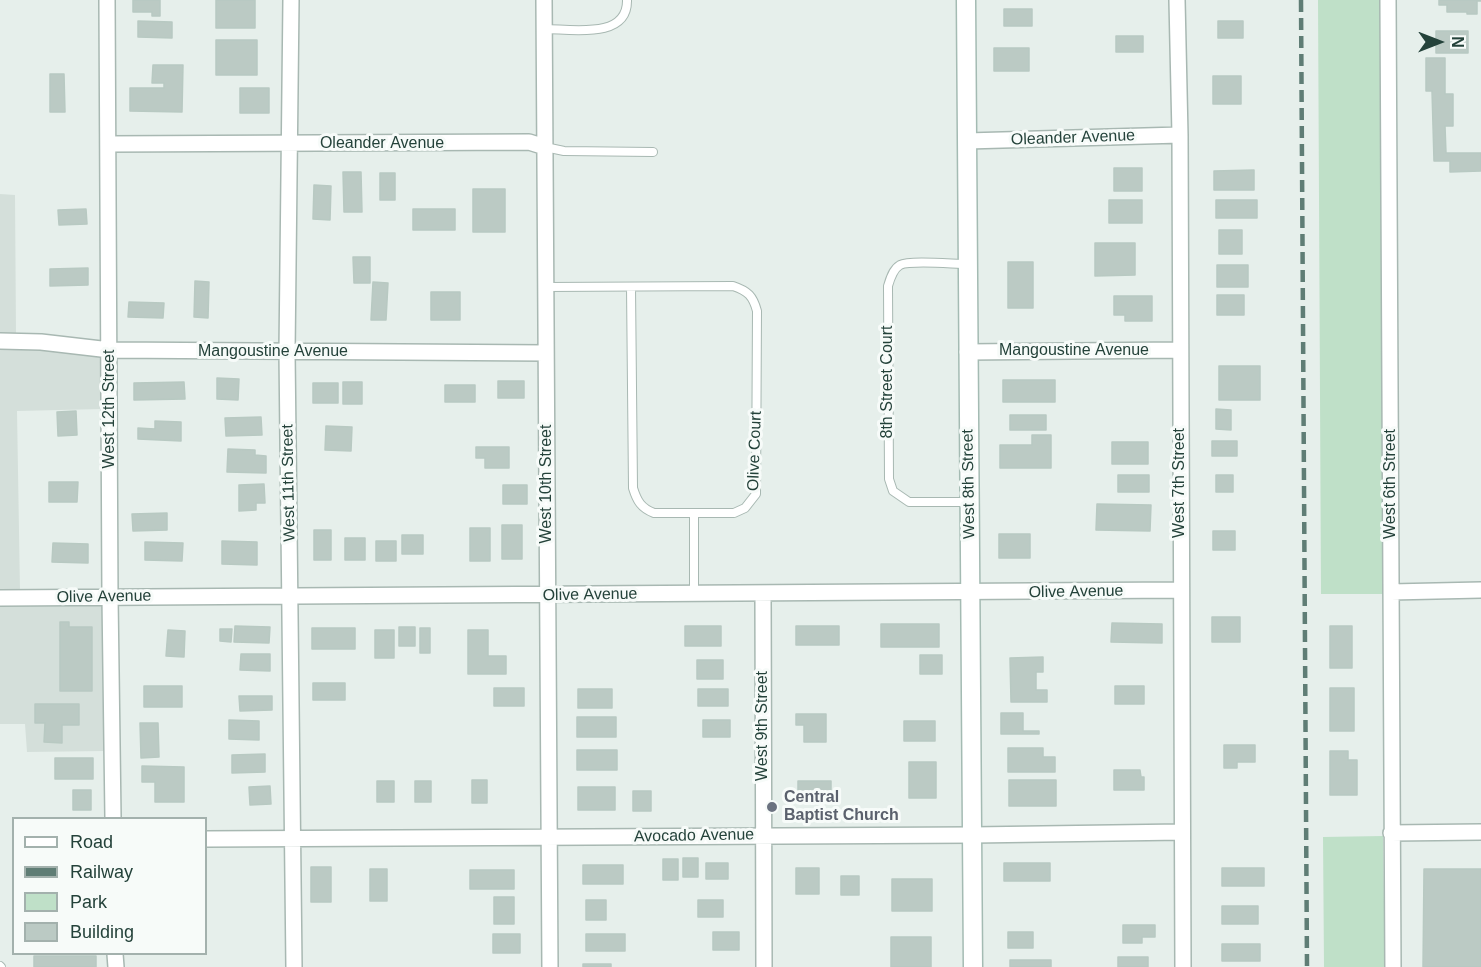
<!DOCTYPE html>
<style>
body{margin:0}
#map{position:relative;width:1481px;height:967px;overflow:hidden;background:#e6efeb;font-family:Arial,sans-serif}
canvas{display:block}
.legend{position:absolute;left:12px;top:817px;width:195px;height:138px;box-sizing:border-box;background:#f7fbf9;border:2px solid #a3b1ad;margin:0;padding:8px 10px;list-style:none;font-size:18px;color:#24423a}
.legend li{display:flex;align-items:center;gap:12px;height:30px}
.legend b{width:30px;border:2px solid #a3b1ad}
.north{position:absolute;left:1409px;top:12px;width:60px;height:60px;-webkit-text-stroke:4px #f7fbf9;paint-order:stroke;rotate:90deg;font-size:16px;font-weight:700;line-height:24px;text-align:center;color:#24423a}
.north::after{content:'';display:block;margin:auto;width:21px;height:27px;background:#24423a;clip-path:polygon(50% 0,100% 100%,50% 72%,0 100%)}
</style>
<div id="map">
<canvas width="1481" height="967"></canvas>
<ul class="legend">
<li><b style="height:8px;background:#fff"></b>Road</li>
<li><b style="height:8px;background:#5f7d75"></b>Railway</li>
<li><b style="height:16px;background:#bfe0c8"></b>Park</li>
<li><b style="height:16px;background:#bbcac4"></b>Building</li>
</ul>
<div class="north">N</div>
</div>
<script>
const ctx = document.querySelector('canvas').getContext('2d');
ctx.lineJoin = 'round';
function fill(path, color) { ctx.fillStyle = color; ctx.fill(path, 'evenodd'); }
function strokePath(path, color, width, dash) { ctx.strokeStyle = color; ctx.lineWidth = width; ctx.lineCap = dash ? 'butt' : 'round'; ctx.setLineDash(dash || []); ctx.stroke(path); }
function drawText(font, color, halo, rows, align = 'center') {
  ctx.font = font + ' Arial,sans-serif'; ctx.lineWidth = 6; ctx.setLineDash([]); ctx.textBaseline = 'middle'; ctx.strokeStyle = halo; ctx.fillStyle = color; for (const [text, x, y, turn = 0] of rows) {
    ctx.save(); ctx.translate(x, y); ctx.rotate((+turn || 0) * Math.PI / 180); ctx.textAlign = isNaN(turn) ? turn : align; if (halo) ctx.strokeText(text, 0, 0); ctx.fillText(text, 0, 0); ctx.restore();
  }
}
fill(new Path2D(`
 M0,194L15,195L16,334H0Z
 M0,348L40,349L102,356V409L17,411L20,591H0Z
 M102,604L104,751L27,752L25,724H0V605Z`), '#d4dfda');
fill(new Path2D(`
 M1318,0H1380L1383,594H1321Z
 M1383,836L1385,967H1324L1323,837Z`), '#bfe0c8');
const building = new Path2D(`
 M133,0H160V16H152V12H133Z
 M216,0H255V28H216Z
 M1439,0H1481V1H1477V14H1467V12H1447V5H1439Z
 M1004,9H1032V26H1004Z
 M138,21L172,22V38L138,37Z
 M1218,21H1243V38H1218Z
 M1436,31H1468V53H1436Z
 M1116,36H1143V52H1116Z
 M216,40H257V75H216Z
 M994,48H1029V71H994Z
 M1426,58H1445V94H1453V126H1445L1446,153H1481V171L1450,172V161H1434L1432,91H1426Z
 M153,65H183L182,112L130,111V88H164V83H152Z
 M50,74H64L65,112H50Z
 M1213,76H1241V104H1213Z
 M240,88H269V113H240Z
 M1114,168H1142V191H1114Z
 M1254,170V190H1214V171Z
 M343,172H361L362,212H344Z
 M380,173H395V200H380Z
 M314,185L331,186L330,220L313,219Z
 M473,189H505V232H473Z
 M1109,200H1142V223H1109Z
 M1216,200H1257V218H1216Z
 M86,209L87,224L59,225L58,210Z
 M413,209H455V230H413Z
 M1219,230H1242V254H1219Z
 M1095,243H1135V275L1095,276Z
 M353,257H370V283H354Z
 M1008,262H1033V308H1008Z
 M1217,265H1248V287H1217Z
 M88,268V285L50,286V269Z
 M195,281L209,282L208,318L194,317Z
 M373,282L388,283L386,320H371Z
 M431,292H460V320H431Z
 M1217,295H1244V315H1217Z
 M1114,296H1152V321H1125V315H1114Z
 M129,302L164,303L163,318L128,317Z
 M1219,366H1260V400H1219Z
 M217,378L239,379L238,400L217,399Z
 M1003,380H1055V402H1003Z
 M498,381H524V398H498Z
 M184,382L185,399L134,400V383Z
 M343,382H362V404H343Z
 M313,383H338V403H313Z
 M445,385H475V402H445Z
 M1216,409L1231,410V430L1216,429Z
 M76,411L77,435L58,436L57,412Z
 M1010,415H1046V430H1010Z
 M261,417L262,435L226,436L225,418Z
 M155,421L181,422V441L138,439V428L155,429Z
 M326,426L352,427L351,451L325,450Z
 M1032,435H1051V468H1000V445H1032Z
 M1212,441H1237V456H1212Z
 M1112,442H1148V464H1112Z
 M476,447H509V468H485V458H476Z
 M228,449L255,450V455L266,456V473L227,472Z
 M1118,475H1149V492H1118Z
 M1216,475H1233V492H1216Z
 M49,482H78L77,502H49Z
 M264,484L265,503H256V510L239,511V485Z
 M503,485H527V504H503Z
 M1097,504L1151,505L1150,531L1096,530Z
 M167,513V530L133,531L132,514Z
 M502,525H522V559H502Z
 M470,528H490V561H470Z
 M314,530H331V560H314Z
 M1213,531H1235V550H1213Z
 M999,534H1030V558H999Z
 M402,535H423V554H402Z
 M345,538H365V560H345Z
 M222,541L257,542V565L222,564Z
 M376,541H396V561H376Z
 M145,542L183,543L182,561L145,560Z
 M53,543L88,544V563L52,562Z
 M1212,617H1240V642H1212Z
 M60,622H69V627H92V691H60Z
 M1112,623L1162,624V643L1111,642Z
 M881,624H939V647H881Z
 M235,626L270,627L269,643L234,642Z
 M685,626H721V646H685Z
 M796,626H839V645H796Z
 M1330,626H1352V668H1330Z
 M399,627H415V646H399Z
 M312,628H355V649H312Z
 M420,628H430V653H420Z
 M220,629H232L231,642L220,641Z
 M168,630L185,631L184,657L166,656Z
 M375,630H394V658H375Z
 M468,630H488V656H506V674H468Z
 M241,654H270V671L240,670Z
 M920,655H942V674H920Z
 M1043,657V672H1036V690H1047V702H1011L1010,658Z
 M697,660H723V679H697Z
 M313,683H345V700H313Z
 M144,686H182V707H144Z
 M1115,686H1144V704H1115Z
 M494,688H524V706H494Z
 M1330,688H1354V731H1330Z
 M578,689H612V708H578Z
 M698,689H728V706H698Z
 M239,696H272V710L240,711Z
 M35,704H79V725H62V743L44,742L45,723H35Z
 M1001,713H1023V731H1039V734H1001Z
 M796,714H826V742H804V725H796Z
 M577,717H616V737H577Z
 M229,720L259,721V740L229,739Z
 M703,720H730V737H703Z
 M904,721H935V741H904Z
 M140,723H158L159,757L141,758Z
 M1224,745H1255V762H1237V768H1224Z
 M1008,748H1043V757H1055V772H1008Z
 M577,750H617V770H577Z
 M1330,751H1348V760H1357V795H1330Z
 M265,754V772L232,773V755Z
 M55,758H93V779H55Z
 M909,762H936V798H909Z
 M142,766L184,767V802H155V782H142Z
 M1114,770H1140L1141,777H1144V790H1114Z
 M472,780H487V803H472Z
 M1009,780H1056V806H1009Z
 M377,781H394V802H377Z
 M415,781H431V802H415Z
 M798,781H831V799H798Z
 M270,786L271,804L250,805L249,787Z
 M578,787H615V810H578Z
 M73,790H91V810H73Z
 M633,791H651V811H633Z
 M683,858H698V877H683Z
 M663,859H678V880H663Z
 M706,863H728V879H706Z
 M1004,863H1050V881H1004Z
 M583,865H623V884H583Z
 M311,867H331V902H311Z
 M796,868H819V894H796Z
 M1222,868H1264V886H1222Z
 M370,869H387V901H370Z
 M1424,869H1481V967H1423Z
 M470,870H514V889H470Z
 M841,876H859V895H841Z
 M892,879H932V911H892Z
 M494,897H514V924H494Z
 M586,900H606V920H586Z
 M698,900H723V917H698Z
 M1222,906H1258V924H1222Z
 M1123,925H1155V937H1142V943H1123Z
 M713,932H739V950H713Z
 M1008,932H1033V948H1008Z
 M493,934H520V953H493Z
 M586,934H625V951H586Z
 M891,937H931V967H891Z
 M1222,944H1260V961H1222Z
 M34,956H96V967H34Z
 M1118,957H1148V967H1118Z
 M1010,960H1051V967H1010Z
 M583,964H611V967H583Z`);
fill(building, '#bbcac4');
strokePath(building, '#b8c9c2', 1.5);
const lane = new Path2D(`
 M544,29C571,29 628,40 627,0
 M545,147L564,151L653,152
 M968,264C953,264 910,260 900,265C893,269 890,279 888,286L889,479L893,491L909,502H970
 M546,287L733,286C748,291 753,296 757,311L756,494L745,508L734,513H654C641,508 637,501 633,488L631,287
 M694,513V594
 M0,966L1,967`);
const street = new Path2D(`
 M107,0L110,597L113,818
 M291,0L287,352L294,967
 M544,0L550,967
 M1177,0L1180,135L1183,967
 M1388,0L1393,967
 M967,141L1180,135
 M109,144L529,142L545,147
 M0,341L41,342L110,350L546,353
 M967,352L1180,350
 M1391,592L1481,590
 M763,593L764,967
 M0,598L1180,590
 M1391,833L1481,832
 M206,839L973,835L1182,832
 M115,954L116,967`);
const secondary = new Path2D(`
 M966,0L973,967`);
strokePath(lane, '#a8b8b2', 10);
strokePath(street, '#a8b8b2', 18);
strokePath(secondary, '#a4bbb3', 21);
strokePath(lane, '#fff', 8);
strokePath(street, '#fff', 15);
strokePath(secondary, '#fff', 18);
strokePath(new Path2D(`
 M1301,0L1307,967`), '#5f7d75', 4.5, [12, 6]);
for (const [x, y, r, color] of [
 [772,807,6,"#6b7280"]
]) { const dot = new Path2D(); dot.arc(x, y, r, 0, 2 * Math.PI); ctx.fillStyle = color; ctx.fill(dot); strokePath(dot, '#f7fbf9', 2); }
drawText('16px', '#24423a', '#f7fbf9', [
 ["Oleander Avenue",1073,138,-2],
 ["Oleander Avenue",382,144],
 ["Mangoustine Avenue",1074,351],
 ["Mangoustine Avenue",273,352],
 ["8th Street Court",888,382,-90],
 ["West 12th Street",110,409,-90],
 ["Olive Court",755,451,-88],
 ["West 11th Street",289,483,-91],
 ["West 7th Street",1180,483,-90],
 ["West 10th Street",547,484,-90],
 ["West 8th Street",969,484,-91],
 ["West 6th Street",1391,484,-90],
 ["Olive Avenue",1076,592,-1],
 ["Olive Avenue",590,595,-1],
 ["Olive Avenue",104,597,-1],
 ["West 9th Street",763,726,-90],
 ["Avocado Avenue",694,836,-1]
]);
drawText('bold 16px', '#5b616d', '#f7fbf9', [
 ["Central",784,798],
 ["Baptist Church",784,816]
], 'left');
</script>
